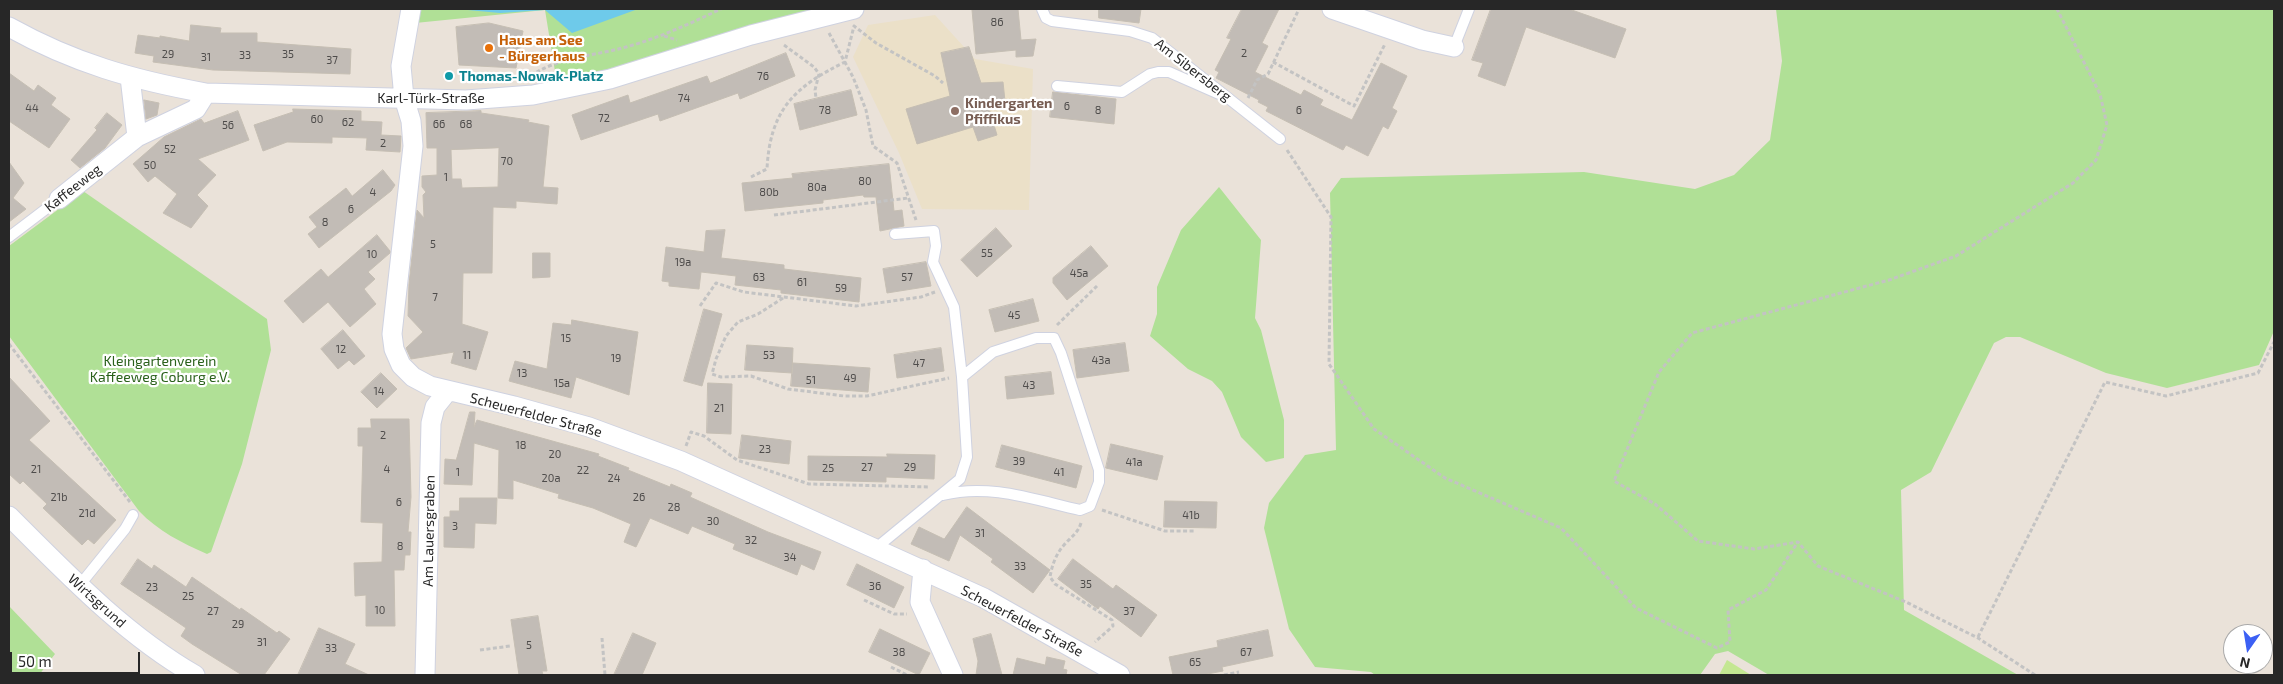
<!DOCTYPE html>
<meta charset="utf-8">
<style>
body{margin:0}
#map{position:relative;width:2283px;height:684px;overflow:hidden;background:#eae2d9;font-family:"Exo 2",sans-serif}
canvas{display:block}
.frame{position:absolute;inset:0;border:10px solid #272727;pointer-events:none}
.north{position:absolute;left:2223px;top:624px;width:50px;height:50px;box-sizing:border-box;background:#fff;border:1px solid #a9a9a9;border-radius:50%;rotate:193deg;font-size:14px;font-weight:700;line-height:20px;text-align:center;color:#272727}
.north::after{content:'';display:block;margin:auto;width:18px;height:22px;background:#3c60f4;clip-path:polygon(50% 0,100% 100%,50% 72%,0 100%)}
.scale{position:absolute;left:10px;top:652px;width:130px;height:22px;box-sizing:border-box;border:2px solid #272727;border-top:0;padding-left:6px;font-size:15px;line-height:18px;white-space:nowrap;color:#272727;-webkit-text-stroke:4px #fff;paint-order:stroke}
</style>
<div id="map">
<canvas width="2283" height="684"></canvas>
<div class="frame"></div>
<div class="north">N</div>
<div class="scale">50 m</div>
</div>
<script>
const ctx = document.querySelector('canvas').getContext('2d');
ctx.lineJoin = 'round';
function fill(path, color) { ctx.fillStyle = color; ctx.fill(path, 'evenodd'); }
function strokePath(path, color, width, dash) { ctx.strokeStyle = color; ctx.lineWidth = width; ctx.lineCap = dash ? 'butt' : 'round'; ctx.setLineDash(dash || []); ctx.stroke(path); }
function drawText(font, color, halo, rows, align = 'center') {
  ctx.font = font + ' "Exo 2",sans-serif'; ctx.lineWidth = 4.5; ctx.setLineDash([]); ctx.textBaseline = 'middle'; ctx.strokeStyle = halo; ctx.fillStyle = color; for (const [text, x, y, turn = 0] of rows) {
    ctx.save(); ctx.translate(x, y); ctx.rotate((+turn || 0) * Math.PI / 180); ctx.textAlign = isNaN(turn) ? turn : align; if (halo) ctx.strokeText(text, 0, 0); ctx.fillText(text, 0, 0); ctx.restore();
  }
}
fill(new Path2D(`
 M935,15L975,59L1033,69L1029,210L922,209L899,153L853,57L868,25Z`), '#ebe0c8');
fill(new Path2D(`
 M419,9H854L558,90L545,10L415,23Z
 M1776,9H2274V331L2259,365L2167,388L2106,373L2020,337H2006L1994,343L1931,472L1901,490L1904,610L2018,675H1769L1728,651L1715,654L1700,675H1375L1371,672L1315,667L1289,629L1264,528L1269,503L1305,455L1336,450L1330,193L1341,178L1584,172L1695,189L1734,175L1770,140L1782,61Z
 M1219,187L1261,240L1255,318L1261,330L1284,420V458L1266,462L1241,437L1222,392L1212,381L1188,369L1150,336L1157,314V287L1181,230Z
 M83,191L267,319L271,350L242,464L211,552L207,554C182,543 158,531 139,511L9,336V246Z
 M9,606L55,654L39,675H9Z`), '#b0e096');
fill(new Path2D(`
 M1727,660L1751,675H1719Z`), '#c4e792');
fill(new Path2D(`
 M457,9H638L572,33L545,10L500,13Z`), '#6ecaea');
const building = new Path2D(`
 M983,9H1018L1021,40L1036,39L1033,56L1016,57V50L976,54L972,10Z
 M1099,9H1141L1139,23L1099,18Z
 M1242,9H1279L1262,43L1268,46L1255,72L1301,95L1304,90L1323,100L1320,105L1352,120L1381,63L1407,76L1392,108L1397,111L1388,129L1383,126L1368,156L1346,145L1343,150L1266,111L1268,107L1258,102L1259,100L1216,78L1219,72L1215,70L1231,39L1227,38Z
 M1491,9H1569L1626,29L1615,58L1526,27L1505,86L1478,76L1483,63L1472,60Z
 M489,23L523,31L516,68L459,65L456,27Z
 M191,25L221,28L220,33H257V42L351,49L350,74L213,70L153,62L154,56L135,53L138,35L160,38V36L189,41Z
 M969,47L981,83L1003,82L1005,101L987,102L997,135L978,141L973,127L917,144L906,109L950,96L941,53Z
 M786,53L795,76L740,99L738,93L660,121L658,114L581,140L572,115L628,95L630,103L707,76L710,83Z
 M9,73L34,91L38,85L56,98L51,105L70,119L49,148L9,121Z
 M851,90L857,115L800,130L794,104Z
 M1053,92L1116,99L1114,124L1050,117Z
 M144,100L159,103L157,115L146,119Z
 M293,109L361,111V121L382,122L381,135L401,136L400,152L366,150L367,138L332,137V143L287,142L263,151L254,125L293,112Z
 M238,111L249,140L198,159L216,175L197,195L208,206L191,228L163,213L177,194L155,176L148,182L133,164L164,137L201,119L204,123Z
 M481,111V113L529,120L528,122L549,126L543,187L558,188L557,204L516,201V208L493,207L492,273H463L462,324L488,332L476,370L451,363L454,352L411,359L406,348L423,332L408,316L409,284L417,210L424,218L423,195L426,192L422,187V176L437,175V148H427L426,113ZM499,148L498,187L462,188L461,179H452L451,150Z
 M107,113L122,125L105,148L80,168L71,160L97,130L95,128Z
 M9,162L24,183L13,198L26,209L9,222Z
 M889,164L894,211L902,210L904,226L880,231L876,197H864L863,195L823,200V203L745,211L742,183L793,178L792,174Z
 M383,170L395,185L391,191L319,248L308,234L317,227L309,217L346,188L352,196Z
 M996,228L1012,246L977,277L961,260Z
 M725,230L721,258L784,265V269L861,278L859,302L781,293V290L735,285L736,276L701,272L699,289L669,286V282L662,281L666,247L704,252L706,231Z
 M377,235L390,251V253L368,272L375,279L364,289L376,304L350,327L328,302L303,323L284,301L321,269L328,277Z
 M1091,246L1108,266L1067,300L1053,283V278Z
 M533,253H550V277L533,278Z
 M926,262L931,286L887,293L883,269Z
 M1033,299L1039,321L995,332L989,310Z
 M704,309L722,314L702,386L684,381Z
 M572,320L638,332L629,395L576,377L571,398L509,381L515,361L547,369L553,323L571,325Z
 M343,330L365,356L354,365L349,360L338,369L321,349Z
 M1125,343L1129,371L1077,378L1073,350Z
 M747,345L793,348L792,373L745,370Z
 M941,348L944,371L897,378L894,355Z
 M793,363L870,368L868,392L791,386Z
 M1051,372L1054,394L1007,399L1005,377Z
 M381,373L397,389L377,408L361,392Z
 M9,377L50,421L29,440L116,520L94,544L88,539L82,545L43,508L47,504L23,481L20,484L9,474Z
 M708,383L732,384L731,434L707,433Z
 M470,412H475L474,427L477,420L599,454L598,456L629,468L628,470L670,487L671,484L692,493L690,497L768,532L821,552L814,570L801,564L797,575L733,549L735,544L692,526L688,534L650,518L636,547L624,542L631,524L593,508L558,498L559,494L513,480V499L498,498L499,450L474,443L472,485L444,484L445,459L456,460Z
 M371,419H409L411,497L408,532H411L410,555H405L404,570H394L395,626H366V595L355,596L354,563L382,562L383,523L361,522L363,446H358V428H371Z
 M742,435L791,441L789,464L739,458Z
 M1111,444L1163,456L1157,480L1106,468Z
 M1002,445L1082,466L1076,488L996,467Z
 M887,454L935,455L934,479L886,477V482L808,480V456L887,457Z
 M460,498H497L496,524L475,523L474,548L444,547V517H450V511H459Z
 M1165,501L1217,502L1216,528L1164,527Z
 M967,507L1050,570L1033,593L991,562L993,559L960,535L949,561L911,544L919,527L944,539Z
 M138,559L152,569L154,565L186,587L192,577L240,610L241,608L277,633L279,631L290,639L264,675H242L192,644L181,636L186,628L121,584Z
 M1073,559L1113,589L1116,585L1157,615L1141,637L1100,606L1098,609L1058,579Z
 M857,564L904,587L894,608L847,585Z
 M538,616L547,671H542L543,675H519L511,620Z
 M319,628L355,644L345,664L369,675H298Z
 M880,629L930,653L919,675L869,652Z
 M1268,630L1273,656L1222,667L1223,671L1202,675H1173L1169,657L1218,647L1217,641Z
 M633,633L656,643L642,675H614Z
 M991,634L1002,675H976L978,661L973,639Z
 M1047,657L1065,661L1063,669L1067,670L1066,675H1013L1017,658L1045,665Z`);
fill(building, '#c2bcb6');
strokePath(building, '#c5beb3', 1);
const lane = new Path2D(`
 M1042,9L1046,18L1052,21L1130,31L1152,38L1280,139
 M1454,47L1469,9
 M1057,86L1122,92L1150,74L1158,72H1169L1219,94
 M9,237L59,199
 M943,495C989,483 1035,500 1080,510L1090,506L1099,482V470L1061,353L1054,338H1036L993,352L962,377
 M876,548L960,479L967,457L962,377L954,307L933,262L936,246L934,231L895,234
 M79,586L125,529L133,515`);
const street = new Path2D(`
 M411,9L401,66L404,98L411,121L413,146L392,334L394,349L401,365L413,377L430,386L514,406L589,427L681,461L984,598L1120,675
 M1332,9L1422,40L1454,47
 M9,27C74,63 133,80 206,93L466,100L533,95L610,79L751,35L854,9
 M130,77L137,137
 M59,199L137,137L196,109L206,93
 M9,516C66,573 124,634 195,675
 M923,569L920,602L953,675
 M425,675L431,423L435,407L447,392`);
strokePath(lane, '#cfd2e0', 12);
strokePath(street, '#cfd2e0', 21);
strokePath(new Path2D(`
 M829,33L853,77L866,110L873,146L897,163L916,220
 M664,36L677,40
 M784,45L814,67L819,74L815,90L816,98
 M1273,62L1354,106L1385,44
 M531,76C557,57 595,56 626,47C659,38 689,24 721,9
 M1248,98L1257,80L1268,74L1299,9
 M1287,150L1331,217L1329,364L1374,429L1445,478L1561,528L1636,608L1717,648L1730,642L1728,610L1766,590L1798,542
 M751,177L767,169C770,110 794,87 845,62L854,26L876,43L935,76L943,83
 M774,215L908,198
 M783,298L758,314L738,322L726,336L716,359L712,374L721,377L751,376L788,389L844,396H867L949,378
 M700,306L716,283L744,292L856,306L921,297L935,292
 M1057,325L1097,286
 M9,344L130,502
 M686,446L691,432L704,436L737,460L809,484L930,487
 M1102,510L1165,531H1195
 M1081,523C1078,533 1071,537 1064,545C1056,554 1052,565 1050,577L1055,584L1112,620L1113,626L1095,642
 M864,600L894,614H907
 M1978,637L2105,382L2166,396L2258,373L2274,342
 M602,638L605,675
 M480,650L510,646
 M891,667L907,675
 M1224,675L1239,672
 M2035,675L1978,638L1906,602L1818,566L1798,542L1754,549L1698,541L1655,504L1614,481L1659,372L1692,333L1889,280L1956,256L2073,183L2096,160L2107,125L2100,94L2057,9`), '#c3c3c3', 3, [4, 2.5]);
strokePath(lane, '#fff', 10);
strokePath(street, '#fff', 19);
for (const [x, y, r, color] of [
 [489,48,5,"#e8710a"],
 [449,76,5,"#0f9aa8"],
 [955,111,5,"#8d6e63"]
]) { const dot = new Path2D(); dot.arc(x, y, r, 0, 2 * Math.PI); ctx.fillStyle = color; ctx.fill(dot); strokePath(dot, '#fff', 2); }
drawText('11px', '#4e4c4b', null, [
 ["86",997,22],
 ["2",1244,53],
 ["29",168,54],
 ["35",288,54],
 ["33",245,55],
 ["31",206,57],
 ["37",332,60],
 ["76",763,76],
 ["74",684,98],
 ["6",1067,106],
 ["44",32,108],
 ["78",825,110],
 ["8",1098,110],
 ["6",1299,110],
 ["72",604,118],
 ["60",317,119],
 ["62",348,122],
 ["66",439,124],
 ["68",466,124],
 ["56",228,125],
 ["2",383,143],
 ["52",170,149],
 ["70",507,161],
 ["50",150,165],
 ["1",446,177],
 ["80",865,181],
 ["80a",817,187],
 ["4",373,192],
 ["80b",769,192],
 ["6",351,209],
 ["8",325,222],
 ["5",433,244],
 ["55",987,253],
 ["10",372,254],
 ["19a",683,262],
 ["45a",1079,273],
 ["63",759,277],
 ["57",907,277],
 ["61",802,282],
 ["59",841,288],
 ["7",435,297],
 ["45",1014,315],
 ["15",566,338],
 ["12",341,349],
 ["11",467,355],
 ["53",769,355],
 ["19",616,358],
 ["43a",1101,360],
 ["47",919,363],
 ["13",522,373],
 ["49",850,378],
 ["51",811,380],
 ["15a",562,383],
 ["43",1029,385],
 ["14",379,391],
 ["21",719,408],
 ["2",383,435],
 ["18",521,445],
 ["23",765,449],
 ["20",555,454],
 ["39",1019,461],
 ["41a",1134,462],
 ["27",867,467],
 ["29",910,467],
 ["25",828,468],
 ["21",36,469],
 ["4",387,469],
 ["22",583,470],
 ["1",458,472],
 ["41",1059,472],
 ["20a",551,478],
 ["24",614,478],
 ["21b",59,497],
 ["26",639,497],
 ["6",399,502],
 ["28",674,507],
 ["21d",87,513],
 ["41b",1191,515],
 ["30",713,521],
 ["3",455,526],
 ["31",980,533],
 ["32",751,540],
 ["8",400,546],
 ["34",790,557],
 ["33",1020,566],
 ["35",1086,584],
 ["36",875,586],
 ["23",152,587],
 ["25",188,596],
 ["10",380,610],
 ["27",213,611],
 ["37",1129,611],
 ["29",238,624],
 ["31",262,642],
 ["5",529,645],
 ["33",331,648],
 ["38",899,652],
 ["67",1246,652],
 ["65",1195,662]
]);
drawText('bold 14px', '#c56008', '#fff', [
 ["Haus am See",499,40],
 ["- Bürgerhaus",499,56]
], 'left');
drawText('14px', '#272727', '#fff', [
 ["Am Sibersberg",1193,70,38],
 ["Karl-Türk-Straße",431,98],
 ["Kaffeeweg",73,188,-38],
 ["Scheuerfelder Straße",536,415,15],
 ["Am Lauersgraben",429,531,-89],
 ["Wirtsgrund",97,601,42],
 ["Scheuerfelder Straße",1022,621,28]
]);
drawText('bold 14px', '#0d838f', '#fff', [
 ["Thomas-Nowak-Platz",459,76]
], 'left');
drawText('bold 14px', '#785e54', '#fff', [
 ["Kindergarten",965,103],
 ["Pfiffikus",965,119]
], 'left');
drawText('14px', '#2a611b', '#fff', [
 ["Kleingartenverein",160,361],
 ["Kaffeeweg Coburg e.V.",160,377]
]);
</script>
